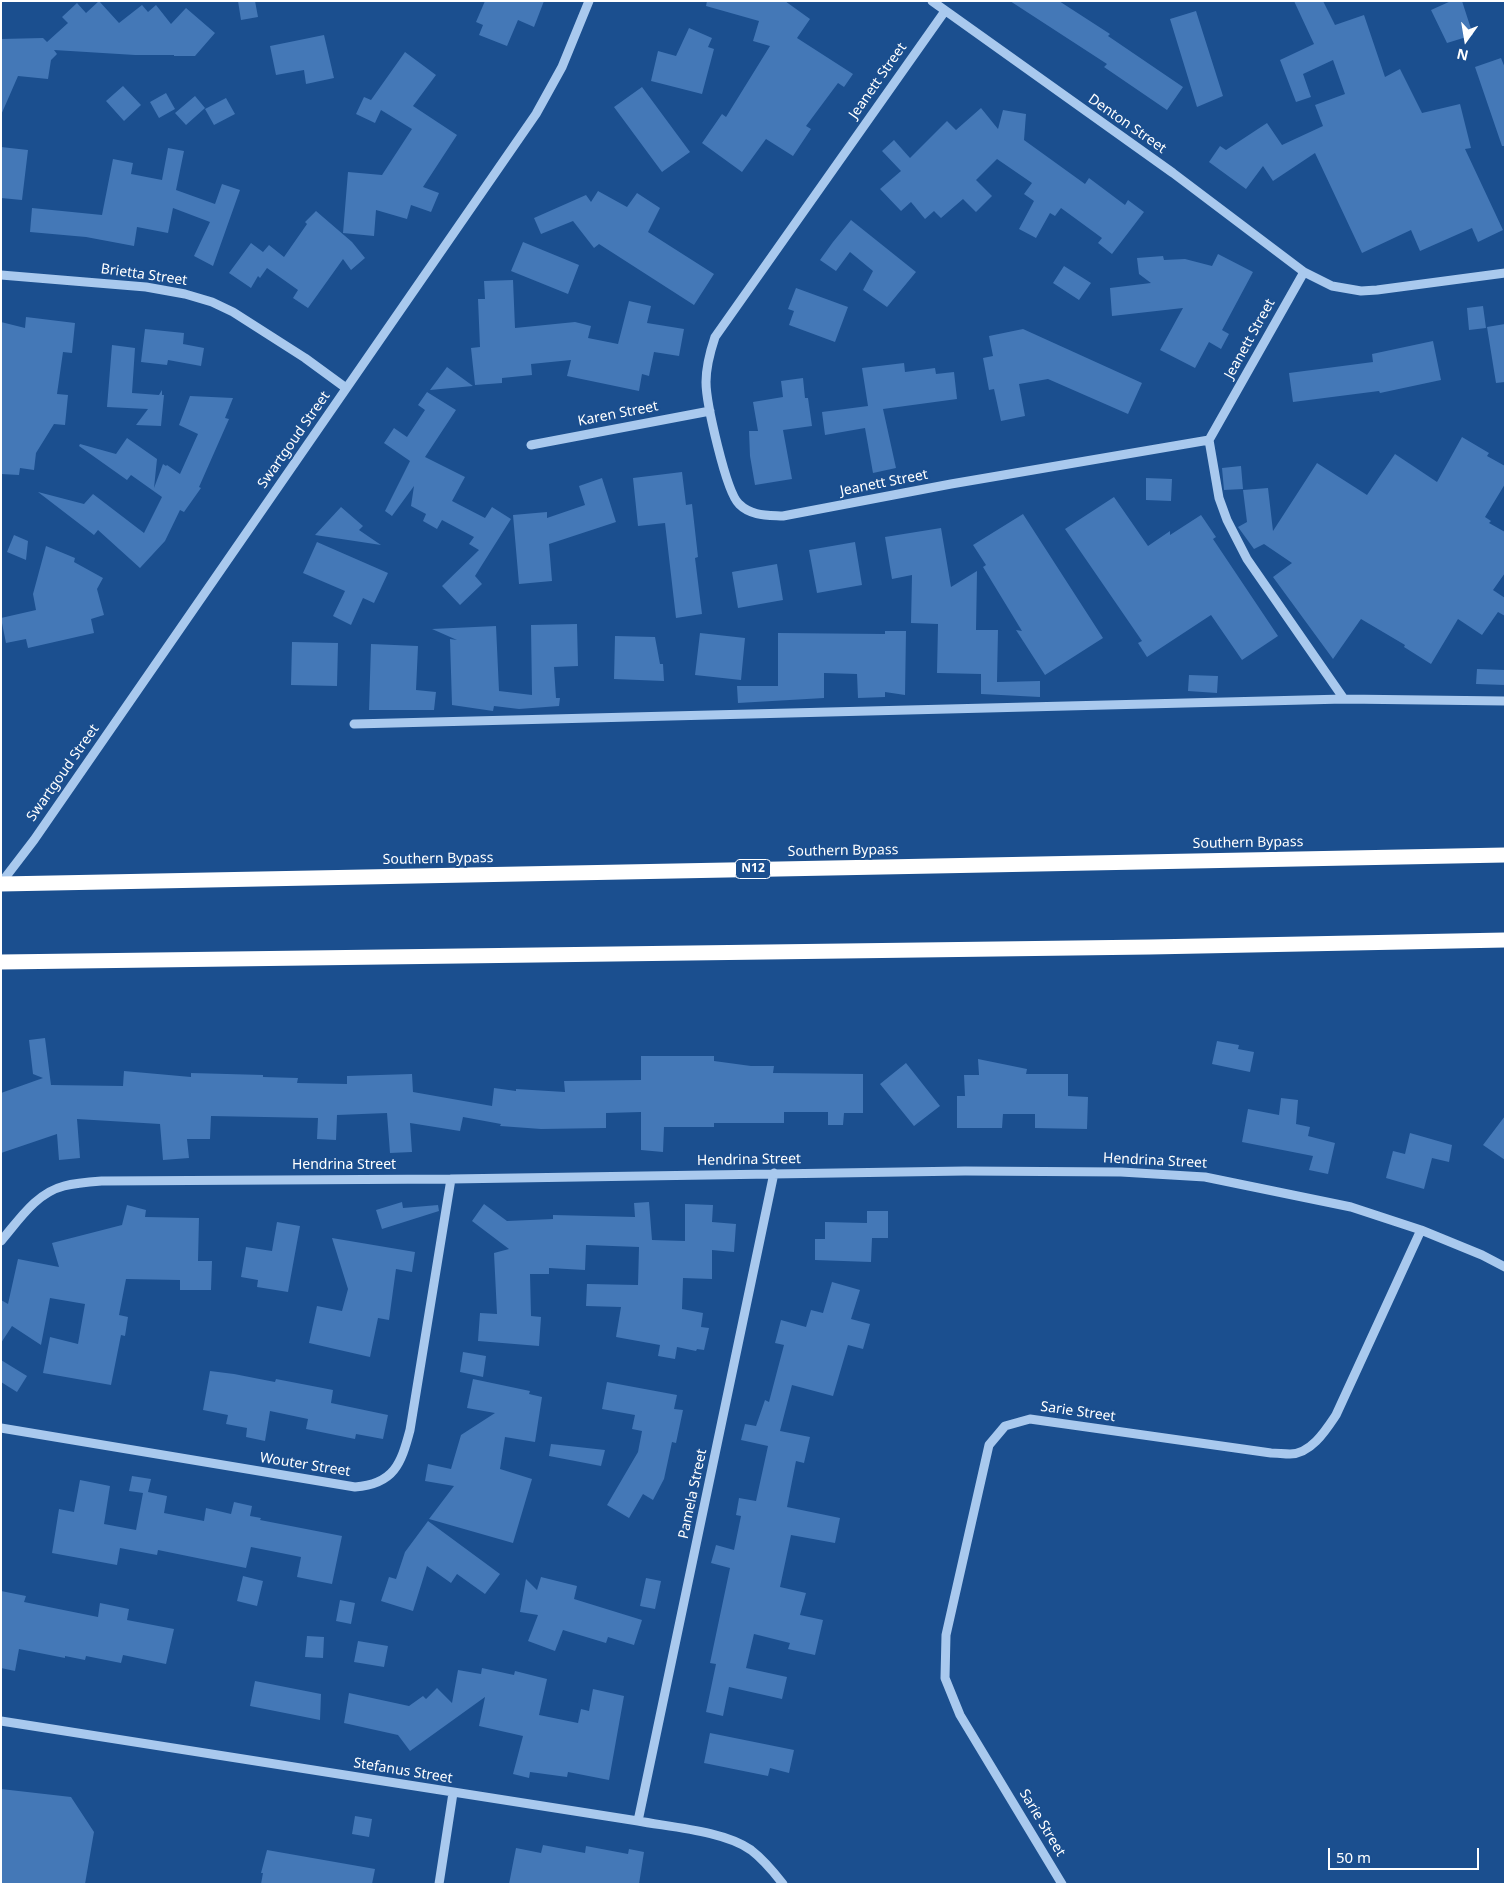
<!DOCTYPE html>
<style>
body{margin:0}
#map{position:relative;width:1506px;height:1885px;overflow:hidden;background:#1b4f8f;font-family:"Noto Sans",sans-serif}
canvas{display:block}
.frame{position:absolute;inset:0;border:2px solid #fff;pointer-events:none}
.north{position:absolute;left:1441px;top:15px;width:50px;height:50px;-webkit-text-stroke:4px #1b4f8f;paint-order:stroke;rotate:193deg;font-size:14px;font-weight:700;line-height:20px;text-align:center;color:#fff}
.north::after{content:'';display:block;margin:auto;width:18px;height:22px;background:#fff;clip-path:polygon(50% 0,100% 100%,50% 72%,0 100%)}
.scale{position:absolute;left:1328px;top:1848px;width:151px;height:22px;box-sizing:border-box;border:2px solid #fff;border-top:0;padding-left:6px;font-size:15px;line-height:18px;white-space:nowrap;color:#fff;-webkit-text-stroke:4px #1b4f8f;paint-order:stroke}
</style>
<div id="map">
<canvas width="1506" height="1885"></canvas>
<div class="frame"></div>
<div class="north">N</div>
<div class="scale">50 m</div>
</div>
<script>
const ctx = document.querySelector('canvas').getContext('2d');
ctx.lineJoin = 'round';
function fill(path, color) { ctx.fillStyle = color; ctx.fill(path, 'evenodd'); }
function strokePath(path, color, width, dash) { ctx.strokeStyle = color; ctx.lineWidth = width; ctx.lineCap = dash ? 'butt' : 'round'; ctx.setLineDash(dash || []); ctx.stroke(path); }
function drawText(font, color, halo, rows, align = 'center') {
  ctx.font = font + ' "Noto Sans",sans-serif'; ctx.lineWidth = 4; ctx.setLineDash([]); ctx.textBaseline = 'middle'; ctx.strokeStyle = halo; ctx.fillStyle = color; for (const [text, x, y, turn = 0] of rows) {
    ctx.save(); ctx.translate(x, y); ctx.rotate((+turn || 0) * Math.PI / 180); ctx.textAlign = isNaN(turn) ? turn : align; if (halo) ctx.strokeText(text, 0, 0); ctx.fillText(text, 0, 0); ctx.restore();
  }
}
fill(new Path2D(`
 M99,1L119,23L142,5L148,12L156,5L171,24L186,8L215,33L195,56H174V55H135L54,50L57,54L51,60L48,79L18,76L1,115V39L43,38L47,42L68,23L62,17L77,3L86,13Z
 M238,1H255L258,17L241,20Z
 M485,1H544L534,27L518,20L507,46L479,35L483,25L476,22Z
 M707,1H785L810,19L797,38L853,74L844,87L838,83L806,126L811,129L793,156L766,139L742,172L702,143L722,114L726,117L770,46L753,41L759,21L706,6Z
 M1010,1H1059L1110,34L1108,36L1183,87L1167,110L1104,67L1107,64Z
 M1294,1H1323L1335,25L1364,15L1385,77L1400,69L1422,113L1460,104L1471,148L1465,149L1503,230L1478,242L1472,228L1420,251L1411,230L1362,253L1315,153L1273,181L1263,166L1246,189L1209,162L1220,146L1226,150L1267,123L1282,145L1323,126L1315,105L1345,94L1333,60L1303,74L1311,97L1296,102L1280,60L1314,44Z
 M1451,1H1462L1473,35L1447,43L1431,10Z
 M1196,11L1223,96L1197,107L1170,19Z
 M689,28L712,38L708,47L714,49L702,94L651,81L658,51L676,56Z
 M324,35L334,78L306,84L304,70L276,75L270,46Z
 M405,52L436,75L413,106L457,135L423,187L439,193L431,212L411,205L407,219L376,210L374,236L343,233L348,172L382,175L412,129L381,110L375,123L356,114L364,97L371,100Z
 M1501,58L1505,68V146H1502L1475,67Z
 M123,86L141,105L124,121L106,101Z
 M642,87L690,152L662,172L614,107Z
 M166,93L175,109L159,118L150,102Z
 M195,96L205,108L186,125L175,113Z
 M226,98L235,114L214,125L205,109Z
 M981,108L998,129L1003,110L1026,114L1024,140L1085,184L1089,178L1125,205L1128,200L1144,212L1112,254L1098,243L1102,238L1061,208L1055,216L1050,213L1036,238L1019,229L1034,201L1024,194L1032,183L997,159L976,180L992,196L976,212L963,199L941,218L934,211L925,219L911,202L901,211L880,189L901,171L882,151L894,140L910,158L947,121L956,130Z
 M1,147L28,150L22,200L1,198Z
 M168,148L184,151L176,190L215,204L222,184L240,190L213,266L194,256L210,222L173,208L168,233L137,227L134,246L86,237L30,232L32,208L102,215L113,159L133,163L131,174L162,180Z
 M598,191L627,207L637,193L660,208L648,232L714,274L694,305L599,244L594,248L573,221L541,234L534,218L586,195L591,202Z
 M316,211L352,242L365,258L351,270L343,259L308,308L293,298L298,290L267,268L260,278L258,276L251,288L229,273L251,243L263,252L269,245L284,257L307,224L305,222Z
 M851,220L916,272L887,307L863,290L873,271L850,252L836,271L820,260L833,242Z
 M523,242L579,265L568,294L511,271Z
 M1218,254L1253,272L1222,330L1229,334L1221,349L1209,342L1195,368L1160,350L1183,308L1112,316L1110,288L1151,283L1139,274L1137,258L1163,256L1164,260L1185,259L1212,266Z
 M1064,266L1091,283L1079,300L1053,283Z
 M513,280L515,328L575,322L591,326L588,338L618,344L629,301L651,306L647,323L684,329L679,356L654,352L649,376L642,374L639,391L567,376L571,360L531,364L532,375L502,378V383L475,385L471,348L480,347L478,299H485L484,281Z
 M796,288L848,307L835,342L789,325L794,311L788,309Z
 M1483,306L1486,328L1469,330L1467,308Z
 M26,317L75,323L72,353L63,352L57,394L68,395L65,425L54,424L36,453L34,470L20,468L19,475L1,474V322L25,328Z
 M1505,324V382L1496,383L1487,327Z
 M145,329L184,333L183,344L204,348L201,366L168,360L167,365L141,362Z
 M1023,329L1142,383L1128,414L1048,379L1019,384L1025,416L1001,421L994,389L989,390L983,358L993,356L989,336Z
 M1433,341L1441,380L1380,393L1379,391L1293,402L1289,373L1373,362L1372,354Z
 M112,345L135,348L132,393L159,395L162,390V395H164L161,426L136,425L148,409L107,407Z
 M904,363L905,372L935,368L936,374L954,372L957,399L883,409L896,468L873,473L865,428L825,435L822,412L868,406L862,368Z
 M447,367L473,386L430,390Z
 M803,378L805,398H808L812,426L783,430L792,479L755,485L750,456L749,431H758L753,402L783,397L781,381Z
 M427,392L456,410L425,457L465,477L452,501L485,518L492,507L511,519L475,576L482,584L460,605L442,586L479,550L469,544L474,537L442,520L437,529L423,521L426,514L411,506L414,486L392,516L385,511L410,461L384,443L394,428L407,437L425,410L418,405Z
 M190,396L233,398L225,418L229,419L199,487L201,488L184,512L180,510L165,541L140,568L98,530L94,535L38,492L84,504L93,494L144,533L162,497L131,475L127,480L79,446L80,444L116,454L127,438L157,459L154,488L163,464L166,466L167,465L180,474L198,434L179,425Z
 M1462,437L1489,453L1487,456L1505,466V484L1485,517L1491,521L1489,523L1505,532V573L1493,590L1505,598V616L1498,612L1482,635L1458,619L1431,664L1404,647L1405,645L1361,619L1333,659L1273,577L1292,563L1264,544L1254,549L1238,527L1247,522L1243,490L1268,488L1273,531L1317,463L1367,495L1395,454L1437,482Z
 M1241,466L1243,489L1224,490L1222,468Z
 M682,472L686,505L692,504L698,557L695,558L702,614L676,618L665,523L638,526L633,478Z
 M602,478L616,522L549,544L552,581L519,584L513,515L547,512V518L585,505L579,486Z
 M1146,478L1172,479L1171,501L1146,500Z
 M1114,497L1148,546L1170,531V535L1201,515L1216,537L1213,539L1278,636L1242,660L1211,615L1147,657L1138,643L1142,641L1065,529Z
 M341,507L363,526L359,530L381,545L315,535Z
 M1023,514L1103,638L1045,675L1016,630L1022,631L983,567L986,565L973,545Z
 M941,528L951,587L977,571L976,630H998L997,682L1040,681V697L981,694V674L937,673L938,624L911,623L912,575L892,579L885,537Z
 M14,535L28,541L26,560L7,552Z
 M317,542L388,573L374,603L363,598L351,625L333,616L345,591L303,573Z
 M855,542L862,585L817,593L809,550Z
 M46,546L75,558L74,562L103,578L97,589L104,615L91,619L94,633L28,648L26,639L6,643L1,618L36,610L33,594Z
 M777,564L783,600L738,608L732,572Z
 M577,624L578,666L554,667L556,698H560L559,706L519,709L494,706L493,711L452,705L450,639L457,640L432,629L496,626L499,691L532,695L531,625Z
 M885,631H906L905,695L885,692V697L858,698L857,674L824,673V698L738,703L737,686H778V633L885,634Z
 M700,633L745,638L741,680L695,675Z
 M615,636L655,637L660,664H663L664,681L614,679Z
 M292,642L338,643L337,686L291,685Z
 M371,644L418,646L416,690L436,692L434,710H369Z
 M1477,669L1505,670V685L1476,684Z
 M1189,675L1218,676L1217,693L1188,691Z
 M45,1038L51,1085L123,1086L124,1071L191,1077V1073L263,1075V1077L298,1078L297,1083L347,1084V1076L412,1074L413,1092L492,1106L494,1088L516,1091V1089L565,1092L564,1081L641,1080V1056H714V1061L751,1066H774L773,1073L863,1074V1113H844L843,1125H828V1112H784V1123H714V1127H664L663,1152L641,1150V1112L606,1113V1128L541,1129L500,1126L501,1124L463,1117L460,1131L410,1123L412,1152L390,1153L387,1113L337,1115L336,1140L317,1139L318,1118L211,1116L210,1139H187L189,1158L163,1160L160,1124L77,1119L80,1158L59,1160L57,1134L1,1153V1093L43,1078L33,1074L29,1040Z
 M1217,1041L1239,1045L1238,1049L1254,1052L1250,1072L1212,1064Z
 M978,1059L1027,1069L1026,1074H1068V1096L1088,1097L1087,1129L1035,1128V1114H1003L1002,1128H957V1096H965L964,1075H979Z
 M906,1063L940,1106L914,1126L880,1084Z
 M1281,1098L1298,1100L1296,1124L1310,1127L1308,1136L1335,1143L1328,1174L1309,1170L1313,1156L1242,1142L1248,1109L1279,1115Z
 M1505,1116V1160L1483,1145Z
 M1410,1133L1452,1145L1449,1162L1432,1158L1424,1189L1386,1178L1393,1151L1405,1154Z
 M402,1202L403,1208L438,1205L439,1211L382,1229L376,1210Z
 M649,1202L652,1240L685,1241V1204L713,1205L712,1222L736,1224L734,1252L712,1250V1279L683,1278L682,1309L703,1313L701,1327L709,1328L704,1350L697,1349L696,1351L677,1347L675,1359L658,1356L660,1345L616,1337L621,1307L586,1306L587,1284L638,1285L639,1247L586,1245L585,1270L549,1268V1274H530L531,1316L541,1317L539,1346L478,1341L480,1313L497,1314L494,1253L509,1249L472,1221L484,1204L507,1221L553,1219V1215L635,1217L634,1203Z
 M127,1205L146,1210L145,1217L199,1218L198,1261H212L211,1290H180V1280L126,1279L119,1315L128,1317L125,1336L121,1335L111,1385L43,1373L50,1337L78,1344L85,1304L50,1298L41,1345L12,1326L1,1343V1300L8,1304L18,1259L59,1267L52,1243L122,1225Z
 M867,1211H888V1238H872L871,1262L815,1260V1239H825V1222L867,1223Z
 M277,1222L300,1226L288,1292L257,1287L258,1280L241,1277L246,1247L272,1251Z
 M332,1238L415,1252L412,1272L396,1269L389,1320L378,1318L370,1357L309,1343L317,1306L342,1311L348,1289Z
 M832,1282L860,1290L851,1319L870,1324L863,1349L848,1345L833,1396L792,1385L780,1431L810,1437L804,1463L796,1461L787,1507L840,1518L835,1543L791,1535L780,1587L806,1593L800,1615L823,1620L815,1655L788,1649L790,1643L754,1634L746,1668L787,1677L782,1699L729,1687L723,1716L706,1712L716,1664L710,1663L730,1568L711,1563L716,1545L734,1550L741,1516L736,1515L739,1498L756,1501L768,1446L741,1440L745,1424L756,1426L765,1400L769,1402L784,1345L775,1343L781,1320L806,1327L811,1310L823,1313Z
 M463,1352L486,1356L483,1377L460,1372Z
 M1,1360L27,1376L17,1392L1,1382Z
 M210,1371L234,1374L275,1382L276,1379L333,1390L331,1403L388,1415L383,1439L356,1434L355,1439L306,1429L308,1419L270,1411L265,1441L246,1437L247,1428L226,1424L228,1415L203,1410Z
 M473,1379L530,1391L529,1394L542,1397L535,1442L505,1437L500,1469L532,1479L513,1543L429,1519L454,1486L425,1481L428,1464L451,1469L461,1435L495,1413L467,1408Z
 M607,1382L677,1395L674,1409L683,1410L676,1443L672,1442L664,1479L653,1500L643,1494L629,1518L607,1505L638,1452L642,1431L632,1429L635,1415L602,1409Z
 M551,1444L605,1450L601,1466L549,1456Z
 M132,1476L151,1479L148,1492L167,1496L164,1513L204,1521L206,1508L231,1514L234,1502L252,1506L250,1516L261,1518L260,1520L342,1536L332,1584L297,1577L301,1557L251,1547L246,1568L158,1550L157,1555L120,1548L117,1565L52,1553L59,1509L74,1512L80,1480L110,1486L104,1524L136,1530L143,1493L129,1491Z
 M428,1521L500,1574L485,1594L457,1574L451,1583L427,1566L413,1611L381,1601L389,1577L396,1579L405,1552Z
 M243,1576L263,1581L257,1606L237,1601Z
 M541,1577L577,1586L574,1599L642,1620L634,1645L608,1637L606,1643L563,1630L555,1651L528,1641L538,1615L520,1612L526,1579L537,1590Z
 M646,1578L661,1581L655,1609L640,1606Z
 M1,1591L26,1596L24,1602L98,1617L100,1603L129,1609L127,1620L174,1629L166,1664L123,1655L121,1663L86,1656L85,1660L65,1656V1658L19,1649L15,1671L1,1668Z
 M340,1600L355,1603L351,1624L336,1621Z
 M307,1636L324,1637L323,1658L305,1657Z
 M358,1641L388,1646L384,1667L354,1662Z
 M482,1668L514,1675L515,1671L547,1679L539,1715L578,1723L581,1709L589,1711L593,1689L624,1696L609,1780L568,1772L567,1777L530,1772L529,1778L513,1774L523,1736L479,1726L485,1697L410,1751L398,1735L344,1723L349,1693L409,1706L423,1696L426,1699L437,1688L452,1703L458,1670L481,1674Z
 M255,1681L321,1694L320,1720L250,1706Z
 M710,1733L794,1750L789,1773L770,1768L768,1776L704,1763Z
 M1,1789L71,1797L94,1832L85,1884H1Z
 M355,1816L372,1819L369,1837L352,1834Z
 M543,1845L585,1853L586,1846L628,1854L629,1849L644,1852L639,1884H509L516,1848L541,1853Z
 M267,1850L375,1869L372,1884H261L263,1873H261Z`), '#4478b7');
strokePath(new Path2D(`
 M932,1L1173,173L1304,272L1332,286L1361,291L1377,290L1505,273
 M945,11L715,337C710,352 706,366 706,382C706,402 726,492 739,504C751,516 767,515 783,516L951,484L1209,440L1304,272
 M1,275L146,287L185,294L212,302L233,312L305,358L346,388
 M1209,440L1219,498L1227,520L1247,559L1344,699
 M531,445L710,411
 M354,724L1344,699L1505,701
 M1,883L34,840L536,114L562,67L589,1
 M1,1241C19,1220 36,1193 64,1186C76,1183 90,1182 103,1181L451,1179L965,1171L1121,1172L1205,1177L1351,1207L1421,1230L1482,1255L1505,1267
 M1,1428L355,1487C394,1484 401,1464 410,1430L451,1179
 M1,1721L638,1821C670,1827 725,1831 751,1850C764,1860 773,1871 783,1884
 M638,1821L774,1173
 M439,1884L453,1793
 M1062,1884L960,1715L945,1678L946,1635L989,1445L1005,1426L1030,1419L1271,1453C1277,1453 1284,1454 1290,1454C1311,1454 1326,1430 1336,1415L1421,1230`), '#a9c9ee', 9);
strokePath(new Path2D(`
 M1,884L1505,855
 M1,962L1150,947L1505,940`), '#fff', 15);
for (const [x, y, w] of [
 [753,869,35]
]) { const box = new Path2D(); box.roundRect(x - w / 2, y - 9.5, w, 19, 4); ctx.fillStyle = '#1b4f8f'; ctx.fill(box); strokePath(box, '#fff', 1); }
drawText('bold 12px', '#fff', null, [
 ["N12",753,869]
]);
drawText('14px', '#fff', '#1b4f8f', [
 ["Jeanett Street",878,81,-55],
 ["Denton Street",1127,124,35],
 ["Brietta Street",144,275,8],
 ["Jeanett Street",1250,339,-61],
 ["Karen Street",618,414,-11],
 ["Swartgoud Street",294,440,-55],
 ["Jeanett Street",884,483,-11],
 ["Swartgoud Street",63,773,-55],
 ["Southern Bypass",1248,843,-1],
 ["Southern Bypass",843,851,-1],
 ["Southern Bypass",438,859,-1],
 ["Hendrina Street",749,1160,-1],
 ["Hendrina Street",1155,1161,3],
 ["Hendrina Street",344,1165],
 ["Sarie Street",1078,1412,8],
 ["Wouter Street",305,1465,9],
 ["Pamela Street",693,1494,-78],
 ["Stefanus Street",403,1771,9],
 ["Sarie Street",1042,1823,59]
]);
</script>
